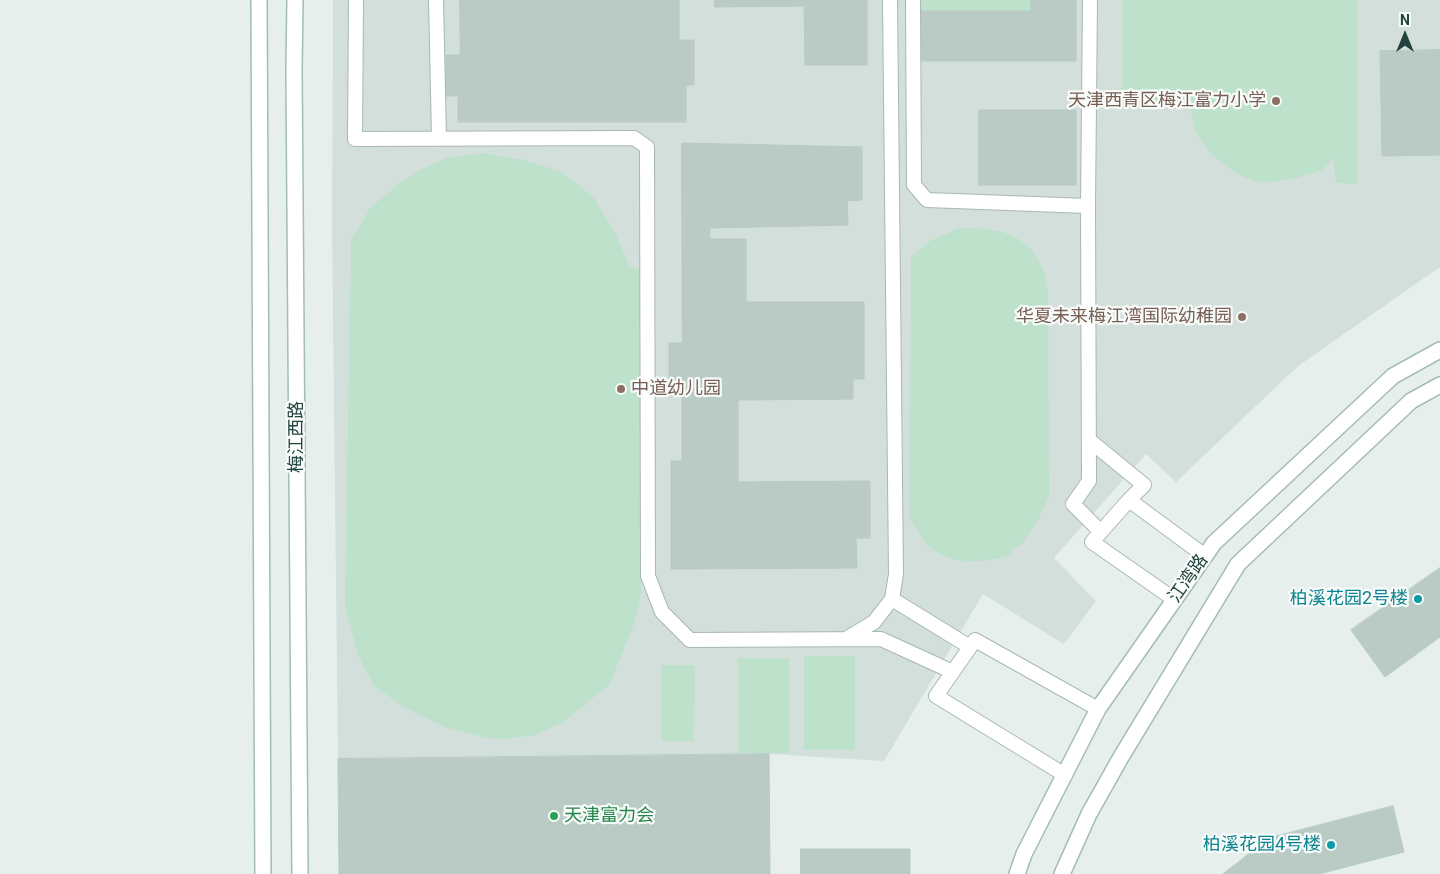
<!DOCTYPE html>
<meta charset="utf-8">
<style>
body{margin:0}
#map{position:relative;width:1440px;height:874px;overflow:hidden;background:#e6efec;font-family:Roboto,sans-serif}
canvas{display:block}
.north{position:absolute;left:1380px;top:10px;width:50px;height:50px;-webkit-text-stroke:4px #f7fbf9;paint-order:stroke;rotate:0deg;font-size:14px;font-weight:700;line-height:20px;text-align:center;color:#23433e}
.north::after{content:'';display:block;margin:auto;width:18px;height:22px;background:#23433e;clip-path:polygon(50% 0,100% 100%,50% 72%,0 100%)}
</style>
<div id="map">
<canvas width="1440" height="874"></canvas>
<div class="north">N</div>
</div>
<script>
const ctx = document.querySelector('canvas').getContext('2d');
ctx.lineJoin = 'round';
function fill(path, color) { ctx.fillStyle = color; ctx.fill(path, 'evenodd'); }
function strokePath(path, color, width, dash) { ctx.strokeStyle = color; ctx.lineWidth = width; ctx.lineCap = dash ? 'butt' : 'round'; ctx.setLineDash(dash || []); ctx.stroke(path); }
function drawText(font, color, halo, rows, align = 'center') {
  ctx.font = font + ' Roboto,"Noto Sans SC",sans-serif'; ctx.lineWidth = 4.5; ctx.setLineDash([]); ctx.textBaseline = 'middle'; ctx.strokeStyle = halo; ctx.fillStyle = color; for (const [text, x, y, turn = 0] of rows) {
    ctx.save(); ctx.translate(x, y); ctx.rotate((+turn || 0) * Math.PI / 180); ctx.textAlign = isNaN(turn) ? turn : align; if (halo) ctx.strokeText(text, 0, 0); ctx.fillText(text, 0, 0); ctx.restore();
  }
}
fill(new Path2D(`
 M333,0H1440V267L1298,366L1176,482L1146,454L1054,558L1096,601L1064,644L983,594L884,761L769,754L338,759L332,227Z`), '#d3dfdb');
fill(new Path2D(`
 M919,0H1031V11H919Z
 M1122,0H1357V184L1336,183L1333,158L1322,170L1293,179L1261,183L1239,175L1214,157L1196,133L1191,114L1192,101H1122Z
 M483,153L523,160L560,171L593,197L616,234L629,267L640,268L641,593L634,624L609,685L562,723L535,735L505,739L488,738L447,728L404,707L374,686L359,657L345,608L351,240L371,207L401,182L420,170L446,158Z
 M960,228C996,228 1027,231 1043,270C1046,276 1046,285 1048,292L1049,496L1039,518L1021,545L1011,549L1012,554C990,563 950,566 931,548C921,539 915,527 909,516L911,257L930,241Z
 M804,656H855V750H804Z
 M738,658H789V753H738Z
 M661,665H695L694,741H661Z`), '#bee1cb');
const building = new Path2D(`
 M460,0H679V40H694V85H686V122H458V96H446V55H460Z
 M715,0H867V65H805L804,6L715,7Z
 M1031,0H1076V61H919V11H1031Z
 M1440,50V155L1382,156L1380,51Z
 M979,110H1076V185H979Z
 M682,143L862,147V200L847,201L848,225L710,228V239H746V302H864V379H853V399L738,400V482L870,481V538H856L857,568L671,569V461H682V396H669V343H682Z
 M1440,568V637L1385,677L1351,630Z
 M769,754L770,874H339L338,759Z
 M1393,806L1404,852L1319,874H1223L1269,838Z
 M801,849H910V874H801Z`);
fill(building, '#bacbc6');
strokePath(building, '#b7cac4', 1);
const lane = new Path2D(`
 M356,0L355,139L634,138L647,147L648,576L662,612L690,640L881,639L953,672
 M436,0L439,138
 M913,0L914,185L927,200L1088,206
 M1090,0L1088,206L1089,481L1073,504L1101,532
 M1089,440L1144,485L1129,500
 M892,599L970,647
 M1175,600L1092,542L1129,500L1205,556
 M846,639L874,622L892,599L896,574L890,0
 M1065,775L936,696L975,640L1098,709`);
const secondary = new Path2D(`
 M259,0L263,874
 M295,0L294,70L300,874
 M1017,874L1024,854L1098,709L1214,543L1393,376L1440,350
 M1062,874L1089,814L1121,757L1238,564L1411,401L1440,385`);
strokePath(lane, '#a8b8b4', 16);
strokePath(secondary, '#a3bcb6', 18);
strokePath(lane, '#fff', 14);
strokePath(secondary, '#fff', 15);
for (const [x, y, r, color] of [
 [1276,101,5,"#8d6e63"],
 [1242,317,5,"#8d6e63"],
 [621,389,5,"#8d6e63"],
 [1418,599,5,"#0f9aa8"],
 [554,816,5,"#2e9e5b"],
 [1331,845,5,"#0f9aa8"]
]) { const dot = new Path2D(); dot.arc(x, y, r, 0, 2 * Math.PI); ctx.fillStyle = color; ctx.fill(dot); strokePath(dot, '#f7fbf9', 2); }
drawText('18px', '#785e54', '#f7fbf9', [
 ["天津西青区梅江富力小学",1266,101],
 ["华夏未来梅江湾国际幼稚园",1232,317],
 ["中道幼儿园",631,389,"left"]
], 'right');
drawText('18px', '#23433e', '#f7fbf9', [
 ["梅江西路",297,437,-90],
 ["江湾路",1189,579,-55]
]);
drawText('18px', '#0d838f', '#f7fbf9', [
 ["柏溪花园2号楼",1408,599],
 ["柏溪花园4号楼",1321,845]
], 'right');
drawText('18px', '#27864d', '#f7fbf9', [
 ["天津富力会",564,816]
], 'left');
</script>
